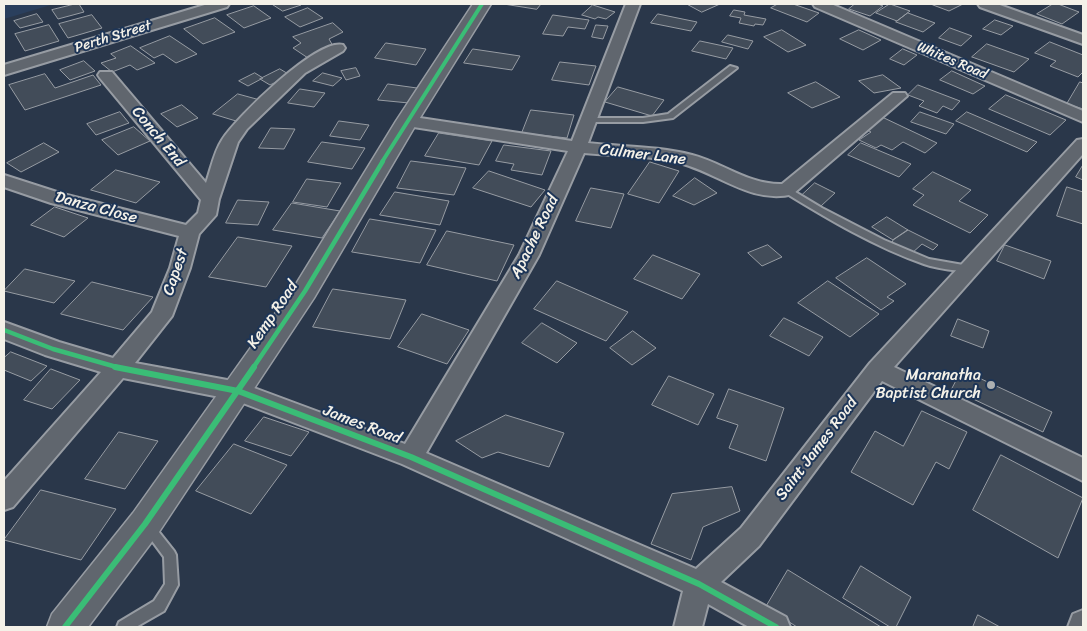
<!DOCTYPE html>
<style>
body{margin:0}
#map{position:relative;width:1087px;height:631px;overflow:hidden;background:#2a374a;font-family:Sriracha,sans-serif}
canvas{display:block}
.frame{position:absolute;inset:0;border:5px solid #f4f1e8;pointer-events:none}
</style>
<div id="map">
<canvas width="1087" height="631"></canvas>
<div class="frame"></div>
</div>
<script>
const ctx = document.querySelector('canvas').getContext('2d');
ctx.lineJoin = 'round';
function fill(path, color) { ctx.fillStyle = color; ctx.fill(path, 'evenodd'); }
function strokePath(path, color, width, dash) { ctx.strokeStyle = color; ctx.lineWidth = width; ctx.lineCap = dash ? 'butt' : 'round'; ctx.setLineDash(dash || []); ctx.stroke(path); }
function drawText(font, color, halo, rows, align = 'center') {
  ctx.font = font + ' Sriracha,sans-serif'; ctx.lineWidth = 4; ctx.setLineDash([]); ctx.textBaseline = 'middle'; ctx.strokeStyle = halo; ctx.fillStyle = color; for (const [text, x, y, turn = 0] of rows) {
    ctx.save(); ctx.translate(x, y); ctx.rotate((+turn || 0) * Math.PI / 180); ctx.textAlign = isNaN(turn) ? turn : align; if (halo) ctx.strokeText(text, 0, 0); ctx.fillText(text, 0, 0); ctx.restore();
  }
}
fill(new Path2D(`
 M4,4H54L4,19Z`), '#2a3f5d');
const building = new Path2D(`
 M75,4H79L84,12L58,19L52,10Z
 M272,4H299L301,5L283,11Z
 M504,4H541L537,9Z
 M687,4H720L702,12Z
 M778,4H793L819,13L807,22L771,8Z
 M855,4H878L883,6L870,16L849,9Z
 M890,4L910,11L897,21L876,13Z
 M935,4H963L949,11L933,5Z
 M1053,4H1058L1079,12L1062,24L1037,14Z
 M593,5L615,12L606,19L598,17L595,19L582,15Z
 M254,6L271,18L244,28L227,15Z
 M308,8L323,18L300,27L285,17Z
 M734,10L745,12L744,15L766,19L763,25L755,24L754,26L739,23L741,18L730,16Z
 M908,13L935,23L923,32L896,22Z
 M37,14L43,22L20,28L14,21Z
 M658,14L697,22L691,31L651,23Z
 M92,15L102,28L68,38L59,24Z
 M553,15L589,20L585,29L568,27L563,36L543,34Z
 M215,18L235,32L203,44L184,29Z
 M995,20L1013,26L1001,35L983,29Z
 M333,23L343,32L329,39L333,46L311,60L293,48L301,43L293,37Z
 M49,25L59,41L25,51L15,34Z
 M596,25L608,26L603,39L592,37Z
 M950,28L972,36L961,46L939,38Z
 M782,30L806,45L788,52L764,37Z
 M859,30L881,40L863,50L840,39Z
 M728,35L753,41L748,49L722,42Z
 M170,36L197,54L176,63L163,54L154,58L140,48Z
 M700,41L733,48L726,59L692,51Z
 M1050,42L1083,55V72L1078,77L1050,66L1056,61L1035,53Z
 M386,43L426,49L416,65L375,58Z
 M987,44L1029,59L1014,72L972,57Z
 M131,46L155,63L137,70L130,65L112,72L101,63L116,58L111,54Z
 M473,49L520,56L512,70L464,63Z
 M903,49L917,55L904,65L890,59Z
 M84,61L95,71L70,80L60,70Z
 M560,62L596,66L589,85L552,80Z
 M356,68L360,76L346,80L341,71Z
 M280,69L290,75L270,85L260,79Z
 M952,71L985,86L973,94L940,80Z
 M255,73L263,78L248,86L239,81Z
 M323,73L342,78L333,86L313,81Z
 M45,74L55,88L93,75L101,85L25,110L9,85Z
 M883,75L901,88L874,93L859,81Z
 M816,82L840,97L812,108L788,93Z
 M1080,82L1083,83V109L1067,104Z
 M388,84L417,88L409,103L378,100Z
 M918,85L960,101L952,110L943,106L937,113L919,106L924,101L908,95Z
 M618,87L664,100L652,116L605,102Z
 M300,89L325,93L314,107L288,103Z
 M238,94L260,100L236,121L213,114Z
 M1006,95L1066,120L1050,135L989,109Z
 M182,105L198,118L177,127L161,114Z
 M531,110L574,115L567,138L522,133Z
 M120,112L129,123L96,135L87,124Z
 M920,112L954,124L946,134L911,122Z
 M967,112L1037,142L1027,152L956,121Z
 M882,117L937,143L925,153L903,142L892,150L881,145L876,148L859,140L871,132L865,129Z
 M339,121L369,125L360,140L330,136Z
 M134,127L150,141L118,155L102,140Z
 M271,128L295,129L284,149L259,148Z
 M439,133L492,141L479,165L425,156Z
 M322,142L365,148L352,169L308,162Z
 M44,143L59,152L21,172L7,163Z
 M861,143L911,164L899,177L848,155Z
 M504,145L551,151L542,175L511,170L514,164L496,161Z
 M411,161L466,168L454,195L397,188Z
 M650,162L679,171L659,203L628,194Z
 M1083,165V180L1076,177Z
 M116,170L160,182L136,203L91,190Z
 M489,171L545,190L531,207L473,188Z
 M933,172L971,190L959,201L988,215L970,233L913,205L924,195L913,189Z
 M695,178L717,193L694,205L673,196Z
 M307,179L341,183L327,207L293,202Z
 M815,183L835,193L821,206L800,197Z
 M1067,187L1083,192V224L1057,216Z
 M591,188L624,194L611,228L576,221Z
 M395,192L449,201L440,225L380,215Z
 M238,200L269,202L258,225L226,223Z
 M292,203L340,211L322,238L273,230Z
 M55,207L88,218L64,237L31,225Z
 M887,217L908,230L893,240L872,227Z
 M370,219L436,230L420,263L352,252Z
 M908,230L938,245L933,250L922,244L911,254L892,243L893,240Z
 M447,231L514,245L497,281L427,265Z
 M238,237L292,246L266,287L209,277Z
 M768,245L782,257L762,266L748,253Z
 M1005,245L1051,261L1044,279L997,261Z
 M653,255L700,274L682,299L634,279Z
 M867,258L906,284L887,297L894,301L881,310L836,278Z
 M25,269L75,281L54,303L4,291Z
 M557,281L628,312L606,341L534,309Z
 M828,281L879,314L850,337L798,303Z
 M92,282L153,297L123,330L61,314Z
 M333,289L406,300L390,339L313,327Z
 M422,314L469,330L447,364L398,347Z
 M784,318L823,337L809,356L770,336Z
 M958,319L989,331L983,348L951,336Z
 M542,323L577,343L557,363L522,343Z
 M633,331L656,348L632,365L610,348Z
 M11,352L47,366L31,381L4,370V358Z
 M51,369L80,380L52,409L24,400Z
 M962,370L1052,412L1043,432L952,389Z
 M669,376L714,394L698,425L652,405Z
 M729,389L784,408L766,461L729,448L738,425L717,418Z
 M922,411L967,432L949,469L936,462L913,505L851,472L875,431L903,446Z
 M506,415L564,433L549,467L498,452L482,458L456,441Z
 M264,417L309,432L291,456L245,441Z
 M119,432L158,441L125,489L85,479Z
 M234,444L287,465L251,514L196,491Z
 M1001,455L1083,498L1058,558L973,510Z
 M732,487L740,511L703,527L691,560L651,544L672,494Z
 M41,490L116,509L81,560L4,540Z
 M861,566L911,597L896,627H890L843,598Z
 M788,570L881,627H797L766,607Z
 M978,615L1000,627H973Z`);
fill(building, '#424c59');
strokePath(building, '#979ca3', 1);
const lane = new Path2D(`
 M730,66L737,68L673,118L643,122H589L585,120L589,118H643L668,114Z
 M787,187L822,208L884,240L929,259L969,266L974,269L969,272C954,270 938,269 924,264C875,247 828,219 784,192L783,190L784,188Z
 M147,520L151,522L174,551L176,555L178,585L164,611L136,627H117L119,622L154,601L165,584L164,557L141,526L143,522Z`);
const street = new Path2D(`
 M208,4H229L227,7L4,75V65Z
 M626,4H640L588,143C623,147 658,146 692,155C723,163 749,185 782,184L893,93H905L907,96L793,194C751,205 716,171 676,162C646,155 615,156 584,153L539,255L426,453L696,569L741,528L870,363L1077,140L1083,139V154L894,367L1083,458V481L882,381L759,546L721,582L786,617L790,627H749L708,604L702,627H674L683,591L402,464L235,400L123,378L13,507L4,510V481L101,372L45,355L4,339V322L59,342L113,358L152,312L170,268L179,236L51,203L4,187V175L63,194L186,225L198,213L201,200L100,78L98,75L100,72H112L206,183C211,169 214,152 222,140C237,117 317,38 343,45L345,48L343,51L305,73L247,129L238,142L219,199L216,215L199,234L190,268L172,316L135,363L238,382L405,444L519,255L568,151L407,126L401,125L399,121L401,117L407,116L572,141Z
 M813,4H831L1083,111V122L815,7Z
 M978,4H997L1083,35V44L980,7Z
 M1083,610V627H1068L1073,614Z`);
const secondary = new Path2D(`
 M473,4H491L418,121L314,298L157,535L88,627H47L52,614L133,513L296,284L396,121Z`);
strokePath(lane, '#979ca3', 4);
strokePath(street, '#979ca3', 4);
strokePath(secondary, '#979ca3', 3);
fill(lane, '#60666e');
fill(street, '#60666e');
fill(secondary, '#60666e');
strokePath(new Path2D(`
 M382,162L482,4`), '#3abd76', 4);
strokePath(new Path2D(`
 M4,330L53,349L120,368
 M253,368L305,291L383,161`), '#3abd76', 4.5);
strokePath(new Path2D(`
 M115,367L238,391L411,457L699,584L776,627
 M65,627L145,524L254,367`), '#3abd76', 6);
for (const [x, y, r, color] of [
 [991,385,5,"#adb0b1"]
]) { const dot = new Path2D(); dot.arc(x, y, r, 0, 2 * Math.PI); ctx.fillStyle = color; ctx.fill(dot); strokePath(dot, '#1d3557', 2); }
drawText('14px', '#f4f1e8', '#1d3557', [
 ["Perth Street",113,37,-17],
 ["Whites Road",952,61,23]
]);
drawText('16px', '#f4f1e8', '#1d3557', [
 ["Conch End",158,137,50],
 ["Culmer Lane",643,155,7],
 ["Danza Close",96,208,15],
 ["Apache Road",535,237,-64],
 ["Capest",176,272,-71],
 ["Kemp Road",273,315,-56],
 ["James Road",362,425,21],
 ["Saint James Road",817,449,-53]
]);
drawText('16px', '#f4f1e8', '#1d3557', [
 ["Maranatha",981,376],
 ["Baptist Church",981,394]
], 'right');
</script>
